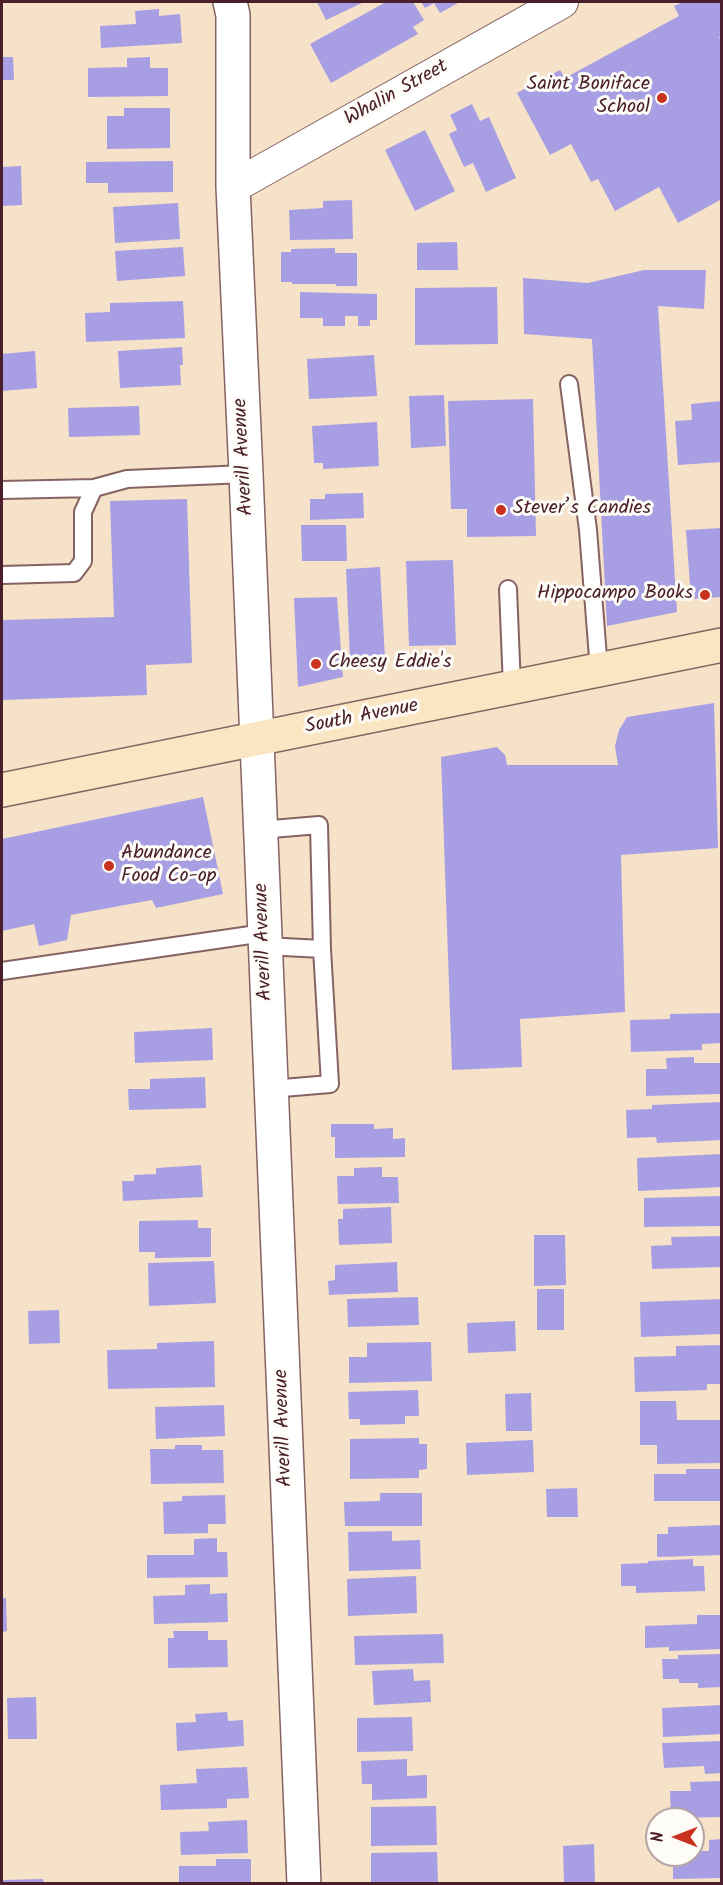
<!DOCTYPE html>
<meta charset="utf-8">
<style>
body{margin:0}
#map{position:relative;width:723px;height:1885px;overflow:hidden;background:#f5e2c8;font-family:Kalam,sans-serif}
canvas{display:block}
.frame{position:absolute;inset:0;border:3px solid #4a1f2b;pointer-events:none}
.north{position:absolute;left:645px;top:1807px;width:60px;height:60px;box-sizing:border-box;background:#fdfcf7;border:2px solid #b5a4a5;border-radius:50%;rotate:270deg;font-size:16px;font-weight:700;line-height:24px;text-align:center;color:#4a1f2b}
.north::after{content:'';display:block;margin:auto;width:21px;height:27px;background:#c8321e;clip-path:polygon(50% 0,100% 100%,50% 72%,0 100%)}
</style>
<div id="map">
<canvas width="723" height="1885"></canvas>
<div class="frame"></div>
<div class="north">N</div>
</div>
<script>
const ctx = document.querySelector('canvas').getContext('2d');
ctx.lineJoin = 'round';
function fill(path, color) { ctx.fillStyle = color; ctx.fill(path, 'evenodd'); }
function strokePath(path, color, width, dash) { ctx.strokeStyle = color; ctx.lineWidth = width; ctx.lineCap = dash ? 'butt' : 'round'; ctx.setLineDash(dash || []); ctx.stroke(path); }
function drawText(font, color, halo, rows, align = 'center') {
  ctx.font = font + ' Kalam,sans-serif'; ctx.lineWidth = 6; ctx.setLineDash([]); ctx.textBaseline = 'middle'; ctx.strokeStyle = halo; ctx.fillStyle = color; for (const [text, x, y, turn = 0] of rows) {
    ctx.save(); ctx.translate(x, y); ctx.rotate((+turn || 0) * Math.PI / 180); ctx.textAlign = isNaN(turn) ? turn : align; if (halo) ctx.strokeText(text, 0, 0); ctx.fillText(text, 0, 0); ctx.restore();
  }
}
fill(new Path2D(`
 M317,2H364L326,20Z
 M386,2H413L424,20L413,27L418,34L331,83L310,44Z
 M421,2H457L458,3L440,13L434,3L425,8Z
 M683,2H722V35L719,37L722,42V199L678,223L659,187L615,211L598,179L591,182L571,144L550,155L517,93L560,70L565,78L679,16L674,6Z
 M159,9V16L180,14L182,43L101,48L100,26L136,24L135,11Z
 M2,57H13L14,80H2Z
 M150,57V68H168V96L88,97V68L127,67V58Z
 M472,104L480,121L489,117L516,178L486,192L473,163L464,167L449,134L457,130L450,115Z
 M124,108H170V148L107,149V116H124Z
 M425,130L455,191L415,211L385,150Z
 M173,161V192L108,193V183H86V162Z
 M21,166L22,205L2,206V167Z
 M352,200L353,239L290,240L289,210L323,208V201Z
 M178,203L180,239L115,243L113,207Z
 M457,242L458,270H417V243Z
 M183,247L185,276L117,281L115,251Z
 M335,248V253H357V286H336V284H292V282H281V252H291V249Z
 M644,270H706L704,309L658,306L677,612L607,626L592,339L524,334L523,278L588,283Z
 M497,287L498,344L415,345V288Z
 M300,292L377,294V320H370V326H358V316H345V326H323V318H300Z
 M183,301L185,338L86,342L85,313L110,312V303Z
 M182,347L183,365H180L181,385L120,388L118,351Z
 M35,351L37,388L2,391V354Z
 M374,355L377,396L309,399L307,359Z
 M444,395L446,446L411,448L409,396Z
 M533,399L536,536L467,537V509H451L448,401Z
 M721,401L722,462L678,465L675,421L692,420L691,404Z
 M139,406L140,435L69,437L68,408Z
 M377,422L379,466L323,469V463H314L312,426Z
 M363,493L364,518L310,520V499H325V494Z
 M187,499L192,663L146,665L147,695L2,700V620L114,617L110,501Z
 M301,525H346L347,561H302Z
 M722,528V597L691,599L686,530Z
 M453,560L456,645L409,646L406,561Z
 M380,567L385,658L350,659L346,569Z
 M337,597L343,677L298,687L294,598Z
 M714,703L718,848L621,855L625,1012L520,1019L522,1067L452,1070L441,757L497,747L505,755L507,765H618L615,746L619,730L627,717Z
 M203,797L223,894L156,908L152,900L71,915L67,940L39,946L34,924L2,931V839Z
 M722,1013V1043L702,1044V1050L631,1052L630,1020L670,1019V1014Z
 M212,1028L213,1060L135,1063L134,1032Z
 M694,1057V1063H720L721,1094L646,1096V1069H667L666,1058Z
 M205,1077L206,1108L129,1110L128,1089H150V1079Z
 M722,1102V1140L657,1143L656,1137L627,1138L626,1110L652,1109V1105Z
 M331,1124H374V1129L393,1128V1139L405,1138V1157L335,1158V1137H331Z
 M722,1154V1187L638,1191L637,1158Z
 M201,1165L203,1197L123,1201L122,1181H134V1175L156,1174V1168Z
 M382,1167V1177H398L399,1203L338,1204L337,1176H354V1168Z
 M722,1196V1226L644,1227V1198Z
 M391,1207L392,1243L339,1245L338,1219H343V1209Z
 M198,1220V1228H211V1257L155,1258V1252H139V1221Z
 M534,1235H565L566,1285L534,1286Z
 M722,1236V1267L652,1269L651,1246L672,1245L671,1237Z
 M214,1261L216,1303L149,1306L148,1263Z
 M397,1262L398,1292L329,1295L328,1281L335,1280V1265Z
 M537,1289H564V1330H537Z
 M418,1297L419,1325L348,1327L347,1299Z
 M722,1299V1334L641,1337L640,1302Z
 M59,1310L60,1343L29,1344L28,1311Z
 M515,1321L516,1351L468,1353L467,1323Z
 M214,1341L215,1387L108,1389L107,1350L157,1349V1343Z
 M431,1342L432,1381L349,1383V1357H367V1343Z
 M722,1345V1384H707V1390L635,1392L634,1357L676,1356V1346Z
 M418,1390L419,1416H405V1424L360,1425V1419H349L348,1392Z
 M531,1393L532,1431H506L505,1394Z
 M640,1401H676L677,1420H722V1463L657,1464V1445H640Z
 M224,1405L225,1436L156,1439L155,1407Z
 M419,1438V1444H427V1469L419,1470V1478L350,1479V1439Z
 M533,1440L534,1472L467,1475L466,1443Z
 M175,1445H202V1450H223L224,1483L151,1484L150,1449H175Z
 M686,1469H722V1501H654V1474H686Z
 M577,1488L578,1517H547L546,1489Z
 M380,1493H422V1526H345L344,1502L380,1501Z
 M225,1495L226,1524H208V1533L164,1534L163,1502L182,1501V1496Z
 M722,1525V1555L657,1557V1534H668V1527Z
 M392,1531V1541L420,1540L421,1569L349,1571L348,1532Z
 M217,1538V1552H227L228,1577L147,1578V1555H194V1539Z
 M693,1559V1566H704L705,1591L636,1593V1586H621V1564L648,1563V1561Z
 M416,1576L417,1613L348,1616L347,1579Z
 M210,1584V1594L227,1593L228,1622L154,1624L153,1596L185,1595V1585Z
 M2,1598H6L7,1631L2,1632Z
 M697,1615H722V1649L669,1651V1647L645,1648V1626L697,1624Z
 M173,1631H208V1640H227L228,1667L168,1668V1638H174Z
 M443,1634L444,1663L355,1665L354,1636Z
 M722,1654V1687L698,1688V1683H679V1679H663L662,1659H678V1655Z
 M413,1669L414,1681L430,1680L431,1702L374,1705L372,1671Z
 M36,1697L37,1739H8L7,1698Z
 M722,1705V1734L663,1737L662,1708Z
 M227,1712L228,1721L243,1720L244,1746L177,1751L176,1723L196,1722L195,1714Z
 M412,1717L413,1751L357,1752V1718Z
 M722,1741V1773L705,1774L704,1766L664,1768L662,1743Z
 M407,1759V1776L427,1775V1798L372,1800V1784H362L361,1761Z
 M247,1767L249,1798L227,1799V1808L161,1810L160,1785L197,1783L196,1769Z
 M722,1781V1817L671,1818L670,1791H691L690,1782Z
 M436,1806L437,1845L371,1846V1807Z
 M247,1820L248,1853L181,1855L180,1832L209,1831L208,1822Z
 M722,1839V1878L673,1879V1855H693V1851H709V1840Z
 M594,1844L595,1884H564L563,1846Z
 M437,1852L438,1884H371V1853Z
 M216,1859H251V1884H179V1866H216Z
 M43,1879L44,1884H2V1880Z`), '#a89ee3');
const service = new Path2D(`
 M569,384L588,530L599,670
 M2,490L94,488L127,479L246,474
 M2,575L74,573L83,561V512L94,488
 M508,589L512,687
 M260,830L319,825L322,949L265,946
 M2,971L264,933
 M271,1089L330,1084L322,949`);
const minor = new Path2D(`
 M233,187L562,2`);
const tertiary = new Path2D(`
 M230,2L233,15V187L246,474L304,1884`);
const secondary = new Path2D(`
 M2,790L722,645`);
strokePath(service, '#866362', 20);
strokePath(minor, '#866362', 34);
strokePath(tertiary, '#866362', 36);
strokePath(secondary, '#866362', 36);
strokePath(service, '#fff', 16);
strokePath(minor, '#fff', 32);
strokePath(tertiary, '#fff', 33);
strokePath(secondary, '#fbe6c4', 33);
for (const [x, y, r, color] of [
 [662,98,6,"#c8321e"],
 [501,510,6,"#c8321e"],
 [705,595,6,"#c8321e"],
 [316,664,6,"#c8321e"],
 [109,866,6,"#c8321e"]
]) { const dot = new Path2D(); dot.arc(x, y, r, 0, 2 * Math.PI); ctx.fillStyle = color; ctx.fill(dot); strokePath(dot, '#fdfcf7', 2); }
drawText('20px', '#4a1f2b', '#fdfcf7', [
 ["Saint Boniface",650,86,"right"],
 ["School",650,109,"right"],
 ["Stever’s Candies",513,510],
 ["Hippocampo Books",693,595,"right"],
 ["Cheesy Eddie's",328,664],
 ["Abundance",121,855],
 ["Food Co-op",121,878]
], 'left');
drawText('20px', '#4a1f2b', '#fdfcf7', [
 ["Whalin Street",397,94,-29],
 ["Averill Avenue",245,457,-93],
 ["South Avenue",362,718,-11],
 ["Averill Avenue",265,942,-92],
 ["Averill Avenue",285,1428,-92]
]);
</script>
